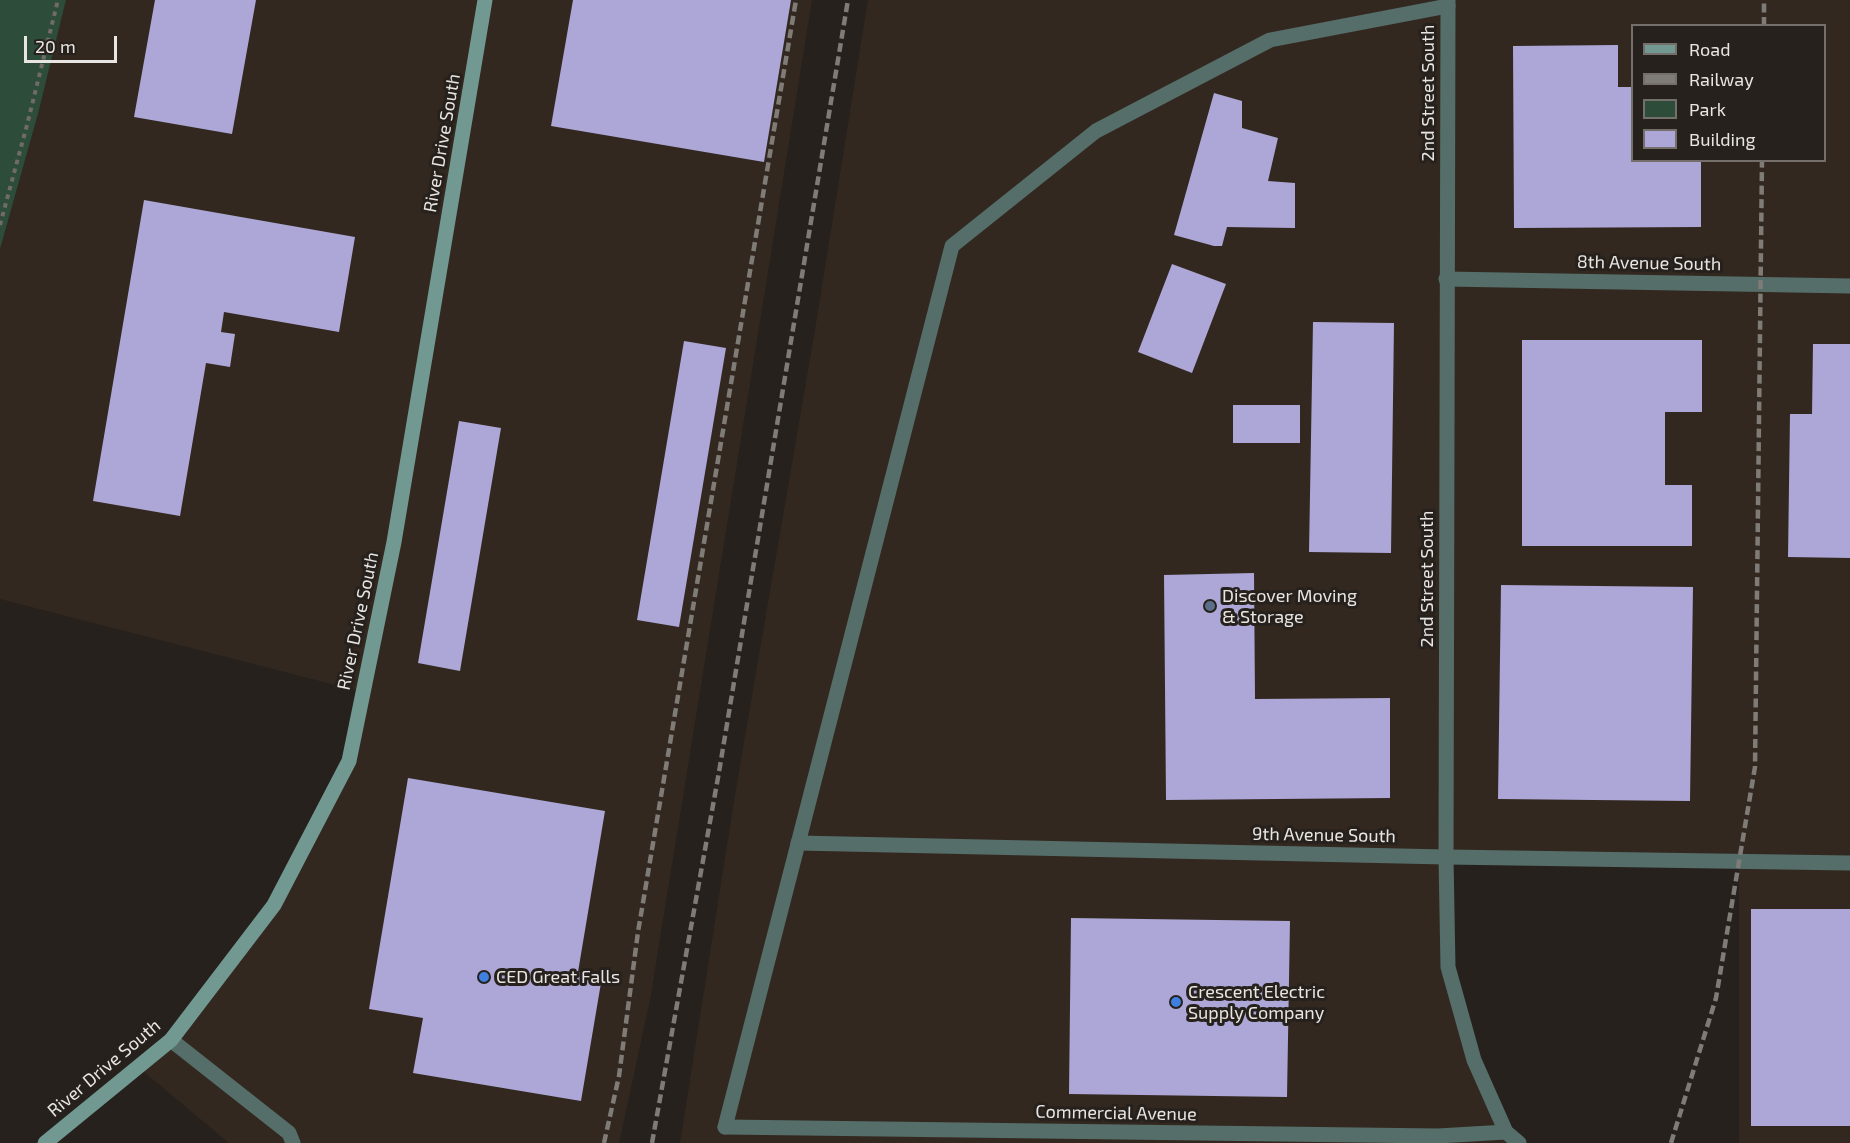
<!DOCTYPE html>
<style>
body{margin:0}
#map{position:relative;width:1850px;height:1143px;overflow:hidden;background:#26211c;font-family:"Exo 2",sans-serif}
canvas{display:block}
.legend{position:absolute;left:1631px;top:24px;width:195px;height:138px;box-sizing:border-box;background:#26211c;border:2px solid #746f6b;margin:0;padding:8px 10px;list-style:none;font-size:18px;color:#e9e5e2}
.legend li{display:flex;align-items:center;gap:12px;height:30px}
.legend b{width:30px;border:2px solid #746f6b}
.scale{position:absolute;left:24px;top:36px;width:93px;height:27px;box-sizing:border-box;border:3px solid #e9e5e2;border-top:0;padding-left:8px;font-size:18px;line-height:21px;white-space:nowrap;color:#e9e5e2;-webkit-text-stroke:4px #26211c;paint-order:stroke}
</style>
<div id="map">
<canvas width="1850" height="1143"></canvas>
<ul class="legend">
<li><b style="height:8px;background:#719991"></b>Road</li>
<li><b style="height:8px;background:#7f7b77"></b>Railway</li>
<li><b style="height:16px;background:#2d4c3a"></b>Park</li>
<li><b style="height:16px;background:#aca7d6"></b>Building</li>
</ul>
<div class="scale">20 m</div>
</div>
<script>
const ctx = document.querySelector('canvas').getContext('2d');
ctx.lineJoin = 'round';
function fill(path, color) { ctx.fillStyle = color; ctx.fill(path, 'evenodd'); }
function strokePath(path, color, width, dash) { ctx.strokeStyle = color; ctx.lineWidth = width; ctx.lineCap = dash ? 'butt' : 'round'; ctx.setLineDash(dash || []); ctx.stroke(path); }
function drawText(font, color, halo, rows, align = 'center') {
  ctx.font = font + ' "Exo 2",sans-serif'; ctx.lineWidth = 6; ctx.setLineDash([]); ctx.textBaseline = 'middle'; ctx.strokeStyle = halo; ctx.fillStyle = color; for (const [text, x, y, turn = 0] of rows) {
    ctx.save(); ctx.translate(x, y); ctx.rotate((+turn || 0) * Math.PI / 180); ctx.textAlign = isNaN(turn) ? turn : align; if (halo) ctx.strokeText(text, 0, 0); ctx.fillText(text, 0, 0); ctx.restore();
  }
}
fill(new Path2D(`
 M66,0H812L650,1000L619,1143H229L138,1067L171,1040L274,905L349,761L363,692L0,599V249L38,114Z
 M868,0H1850V1143H1739V861L1447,857L1448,967L1474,1060L1519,1143H680L736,789L814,336ZM1632,26H1824V160H1632Z`), '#332820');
fill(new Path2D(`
 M0,0H66L38,114L0,249Z`), '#2d4c3a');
fill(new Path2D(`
 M155,0H256L232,134L134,117Z
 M573,0H791L764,162L551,126Z
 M1618,45V87H1632V160H1701V227L1514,228L1513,46Z
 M1214,93L1242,101V128L1278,138L1268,181L1295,183V228L1227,227L1222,246H1214L1174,235Z
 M144,200L355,237L339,332L224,312L221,332L235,334L230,367L206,363L180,516L93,501Z
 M1172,264L1226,284L1192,373L1138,352Z
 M1313,322L1394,323L1391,553L1309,552Z
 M1522,340H1702V412H1665V485H1692V546H1522Z
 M684,341L726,348L679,627L637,620Z
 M1813,344H1850V558L1788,557L1790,414H1812Z
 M1233,405H1300V443H1233Z
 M459,421L501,428L460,671L418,663Z
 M1254,573L1255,699L1390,698V798L1166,800L1164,575Z
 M1501,585L1693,587L1690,801L1498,799Z
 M408,778L605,811L578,972L602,977L581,1101L413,1073L423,1018L369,1009Z
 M1751,909H1850V1126H1751Z
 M1071,918L1290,921L1287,1097L1069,1094Z`), '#aca7d6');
strokePath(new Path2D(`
 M0,225L27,125L58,0`), '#706b67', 4, [4.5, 4.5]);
strokePath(new Path2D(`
 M725,1127L952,246L1096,131L1270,40L1448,6`), '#556e69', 15);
strokePath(new Path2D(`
 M1446,279L1850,286
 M798,843L1446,857L1850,863
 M171,1040L289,1133L293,1143
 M725,1127L1438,1136L1506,1132`), '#556e69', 15);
strokePath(new Path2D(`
 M1448,0L1446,857L1448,967L1474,1060L1506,1132L1519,1143`), '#556e69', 15);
strokePath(new Path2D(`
 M45,1143L171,1040L274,905L349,761L394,542L485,0`), '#719991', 15);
strokePath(new Path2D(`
 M1764,26V0
 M604,1143L619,1076L638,932L796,0
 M652,1143L719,772L848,0
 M1671,1143L1716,998L1755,767L1762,160`), '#7f7b77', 4.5, [9, 4.5]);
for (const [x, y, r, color] of [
 [1210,606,6,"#5c6f8a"],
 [484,977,6,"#3f7fe0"],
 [1176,1002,6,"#3f7fe0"]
]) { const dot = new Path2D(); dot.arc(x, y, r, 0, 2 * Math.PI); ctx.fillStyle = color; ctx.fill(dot); strokePath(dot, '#26211c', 2); }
drawText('18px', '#e9e5e2', '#26211c', [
 ["2nd Street South",1428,93,-90],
 ["River Drive South",442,143,-80],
 ["8th Avenue South",1649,263,1],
 ["2nd Street South",1427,579,-90],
 ["River Drive South",358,621,-78],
 ["9th Avenue South",1324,835,1],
 ["River Drive South",104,1068,-40],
 ["Commercial Avenue",1116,1113,1]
]);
drawText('18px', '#e9e5e2', '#26211c', [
 ["Discover Moving",1222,596],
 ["& Storage",1222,617],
 ["CED Great Falls",496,977],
 ["Crescent Electric",1188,992],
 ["Supply Company",1188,1013]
], 'left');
</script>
